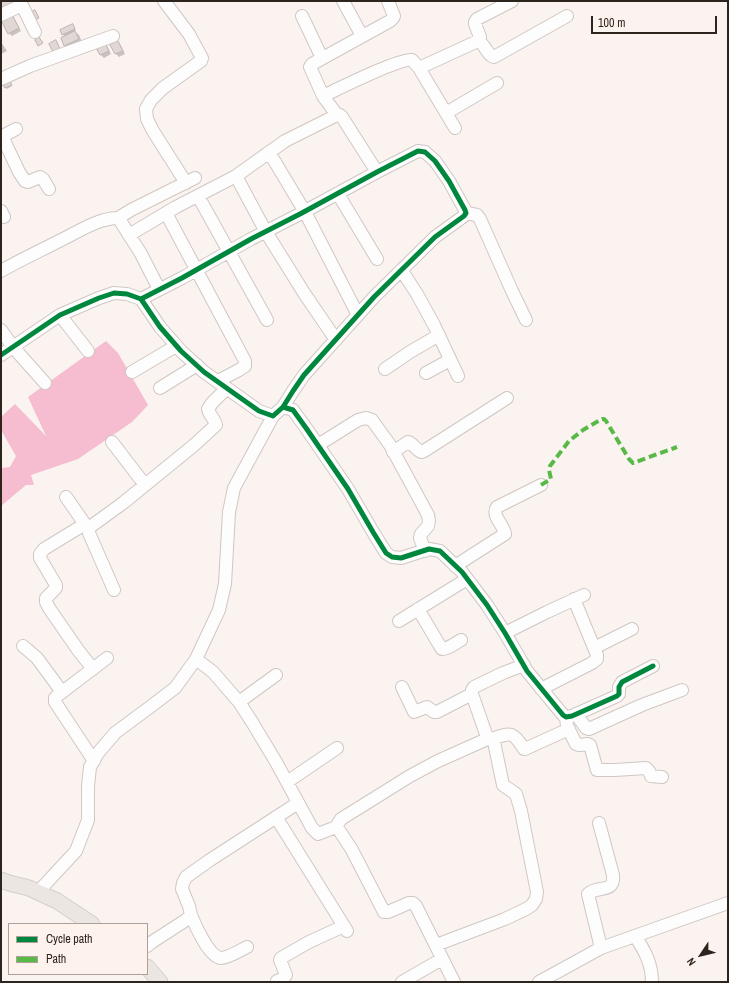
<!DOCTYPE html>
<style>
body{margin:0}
#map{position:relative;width:729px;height:983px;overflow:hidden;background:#faf3f0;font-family:"Archivo Narrow",sans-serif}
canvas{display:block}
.frame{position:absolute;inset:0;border:2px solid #2e241e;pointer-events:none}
.legend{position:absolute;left:8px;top:923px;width:140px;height:52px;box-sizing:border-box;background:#fef2ec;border:1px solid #aba09a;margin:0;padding:5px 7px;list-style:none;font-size:12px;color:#2e241e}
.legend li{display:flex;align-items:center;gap:8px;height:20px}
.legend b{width:20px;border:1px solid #aba09a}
.north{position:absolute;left:681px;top:935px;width:40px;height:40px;-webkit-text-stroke:3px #fef2ec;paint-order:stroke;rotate:235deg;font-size:11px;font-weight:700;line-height:16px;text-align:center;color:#2e241e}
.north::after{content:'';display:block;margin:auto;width:14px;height:18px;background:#2e241e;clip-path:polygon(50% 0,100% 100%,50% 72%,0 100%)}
.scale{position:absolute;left:591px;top:16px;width:126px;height:18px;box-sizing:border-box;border:2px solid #2e241e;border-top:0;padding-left:5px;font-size:12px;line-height:14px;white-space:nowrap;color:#2e241e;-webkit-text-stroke:3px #fef2ec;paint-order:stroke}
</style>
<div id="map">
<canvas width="729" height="983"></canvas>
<div class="frame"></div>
<ul class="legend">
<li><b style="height:5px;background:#00873e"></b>Cycle path</li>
<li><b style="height:5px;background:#58b947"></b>Path</li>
</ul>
<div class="north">N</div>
<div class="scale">100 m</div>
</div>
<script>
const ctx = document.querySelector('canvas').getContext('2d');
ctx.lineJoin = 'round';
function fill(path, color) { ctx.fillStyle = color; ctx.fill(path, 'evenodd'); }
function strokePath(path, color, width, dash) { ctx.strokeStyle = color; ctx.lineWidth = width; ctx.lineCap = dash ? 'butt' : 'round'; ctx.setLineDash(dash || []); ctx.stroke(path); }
fill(new Path2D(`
 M106,341L118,353L148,405L132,422L78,459L31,475L34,485H26L1,506V468L10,467L16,456L1,430V417L15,404L46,436L28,397Z`), '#f6bccf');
fill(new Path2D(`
 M1,1H14L13,16L21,31L12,36L9,33L1,17Z
 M73,25L76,30L74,31L79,35L82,42L68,49L65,45V37L61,30Z
 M1,42L7,51L1,54Z
 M104,43L107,46L111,54L104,58L101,55L96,47Z
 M118,43L121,46L125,54L119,57L116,54L112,46Z
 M10,82L12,86L7,89L4,83Z`), '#0003');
const building = new Path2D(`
 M1,1H14L15,3L1,11Z
 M35,10L39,18L32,21L28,14Z
 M10,11L19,28L8,34L1,20Z
 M73,24L75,29L62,35L60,30Z
 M75,31L79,39L64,46L61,38Z
 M39,37L43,43L38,46L35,40Z
 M56,40L61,51L54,54L49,44Z
 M104,41L109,51L100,55L95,46Z
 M118,41L123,51L115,54L110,45Z
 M9,79L12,85L5,88L2,83Z`);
fill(building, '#e1d8d6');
strokePath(building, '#bcb3b2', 1);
const minor = new Path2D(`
 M20,1L35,32
 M164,1L189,34L202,58L201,61L198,63L163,88L151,100L146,109L147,119L153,131L186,183
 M343,1L362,36
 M1,15L22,5
 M302,16L322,58
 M478,41L480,37L475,24V22L477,19L512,1
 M419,68L478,41C486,44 486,55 494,57L567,16
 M1,79L30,66L113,36
 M323,96C338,89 400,58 412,60L419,68L455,128
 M446,113L497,83
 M337,115L323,96L310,67L312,64L390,21L393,18L394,16L388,1
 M2,136L19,172L25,181L28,182L40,177L43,179L49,189
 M1,137L16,129
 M269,152L305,212L358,315
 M236,176L266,232L304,293L336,340
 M338,194L377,259
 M198,196L267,320
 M1,211L4,217
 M166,213L245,361V366L239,370L218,381
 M466,213L477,215L480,219L512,291L526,320
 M118,218L131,210L195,178
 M1,271C22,259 44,249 65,238C81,230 100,218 118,218L121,222L129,235
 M402,271L417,294L434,325L458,376
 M159,289L140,252L129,235L176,207L236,176L285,141L337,115H340L342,117L377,172
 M141,299L182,278L251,239L300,214L377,172L418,151L425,152L435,161L449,181L465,210L466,213L464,216L435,237L374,297L304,375L293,391L283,407
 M60,315L88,351
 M1,330L13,347L45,383
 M1,355L60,315L99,298L114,293L127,294L141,299L160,327L181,351L204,372L259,411L273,416L283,407L293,410L306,428L348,489L373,532L386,553L392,557L401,558L429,549L440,551L462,572L487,605L505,633L527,671L563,715L566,717L572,716L617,696L619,694V687L622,682L653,666
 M385,369L410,352L439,335
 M132,372L176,346
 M426,373L450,360
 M160,388L197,365
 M112,442L145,485
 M318,445L358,420L366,418L372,420L390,445L428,515L429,521L428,526L421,534L420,538L425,551
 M393,452L408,442C414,444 416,450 421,452L424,451L507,398
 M66,497L89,530
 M85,524L44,549L40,554V558L56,585V588L46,598V602L49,608L78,650L93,669
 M455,566L505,534C504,525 491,516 497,507L541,485
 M114,590L89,533V530L90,527L123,503L193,446L216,425C215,419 209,415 208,409L212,403L227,388
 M418,609L440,646L442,649C449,649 455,643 461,640
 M399,621L467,579
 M505,633L547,612L584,595
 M23,646L37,658L62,692
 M594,648L632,629
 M196,659L213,672L239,702L252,722L276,762L312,828L318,834L336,827H337L352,850L384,912H388L409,903H413L416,906L454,982
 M402,687L414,712L427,707L434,712H437L472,694
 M541,689L592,663L597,659V655L574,599
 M239,702L276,675
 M576,714L586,728L589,729L642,705L682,690
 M566,717L567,726L576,744L579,745L588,744L590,745L597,770H615L646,768L649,771L651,776L662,777
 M491,739C510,733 512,730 524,749H525L569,729
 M94,761L55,702V698L57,696L107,658
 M287,782L337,748
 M276,817L347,931
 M599,823L613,875C615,894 597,885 588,894L601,948
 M336,827L341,819L410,776L438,761L485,740L487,739V737L472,694V690L474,687L503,673L524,665
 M38,892L76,851L88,820V786L90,767L98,753L115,733L150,707L175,688L196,659L219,610L225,584L229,512L234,488L273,416
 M191,915C195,925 209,957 221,958C228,958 241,950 247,947
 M635,936C645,951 652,964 652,982
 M436,945L505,919L526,909L532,905L536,899L537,892L521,811L516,794L503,785L494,742L491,739H487
 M147,946L152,942L186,920L191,915L189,906L182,889L183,883L186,877L210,860L298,803
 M277,981L284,978L286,975L280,960L281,958L309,942L344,926
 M402,982L442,959
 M539,982L601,948L728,903`);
const major = new Path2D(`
 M1,880L9,883L29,888L57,901L92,924
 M147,967L160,982`);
strokePath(minor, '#cfc7c2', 14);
strokePath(major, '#d4cfcc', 17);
strokePath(minor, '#fefdfd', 12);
strokePath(major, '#ebe6e1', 15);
strokePath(new Path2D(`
 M541,485L551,479L549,470L550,466L569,441L583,430L602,419H604L606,421L629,459L633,463L677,447`), '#58b947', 4, [8, 4]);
strokePath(new Path2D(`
 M141,299L182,278L251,239L300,214L377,172L418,151L425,152L435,161L449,181L465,210L466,213L464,216L435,237L374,297L304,375L293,391L283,407
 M1,355L60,315L99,298L114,293L127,294L141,299L160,327L181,351L204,372L259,411L273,416L283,407L293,410L306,428L348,489L373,532L386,553L392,557L401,558L429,549L440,551L462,572L487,605L505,633L527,671L563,715L566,717L572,716L617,696L619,694V687L622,682L653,666`), '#00873e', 5);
</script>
